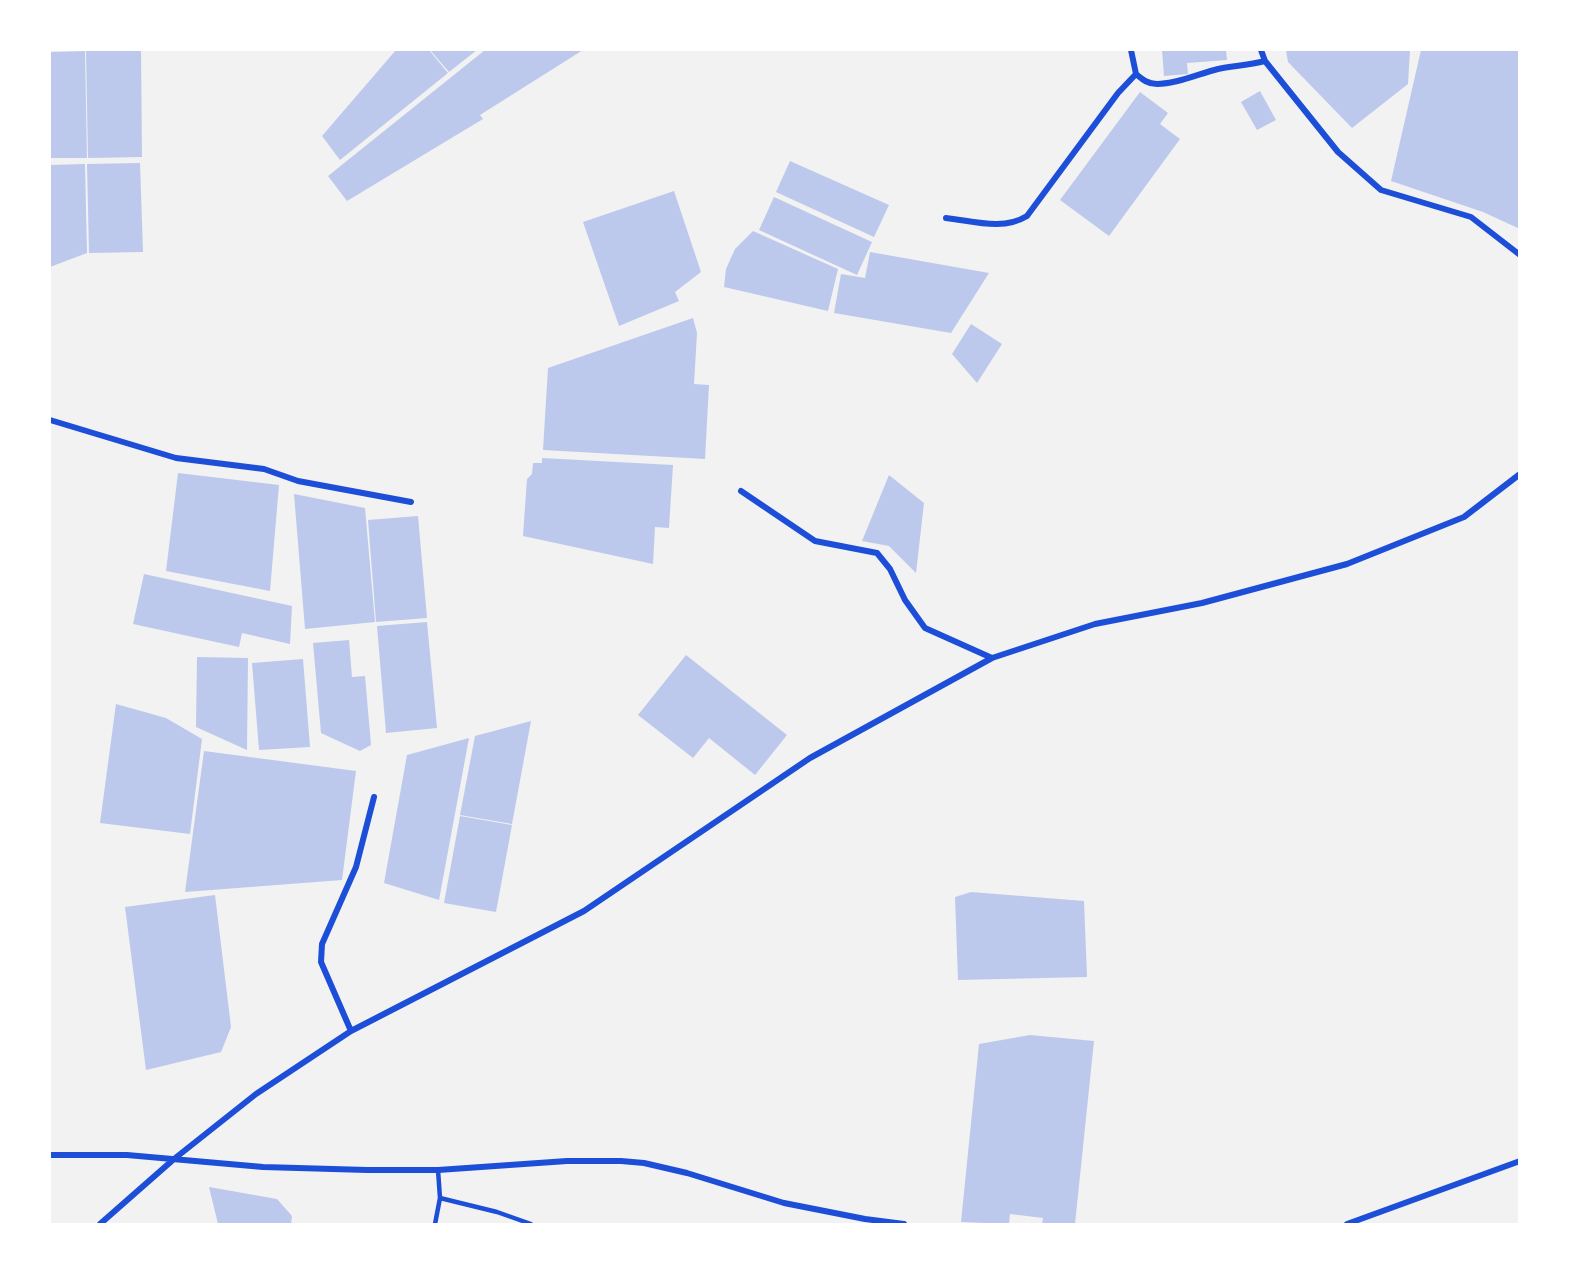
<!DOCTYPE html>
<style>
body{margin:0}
#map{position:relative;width:1569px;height:1274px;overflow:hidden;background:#f2f2f2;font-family:"DejaVu Sans",sans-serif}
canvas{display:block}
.frame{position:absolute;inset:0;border:51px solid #fff;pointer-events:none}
</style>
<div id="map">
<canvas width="1569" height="1274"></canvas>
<div class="frame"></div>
</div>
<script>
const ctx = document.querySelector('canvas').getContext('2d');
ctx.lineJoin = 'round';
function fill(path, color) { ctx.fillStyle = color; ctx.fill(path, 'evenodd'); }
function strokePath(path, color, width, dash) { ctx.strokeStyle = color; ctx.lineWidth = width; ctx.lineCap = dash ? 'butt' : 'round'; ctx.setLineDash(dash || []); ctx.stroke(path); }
fill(new Path2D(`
 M396,50H429L448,73L340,160L322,136Z
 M430,50H477L449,72Z
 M485,50H583L480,115L483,119L347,201L328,176Z
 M1162,50H1226L1227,60L1187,63L1188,74L1164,76Z
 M1286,50H1410L1408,84L1352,128L1288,62Z
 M1421,50H1520V229L1483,212L1391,181Z
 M85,51L87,158H50V52Z
 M86,51H141L142,157L88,158Z
 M1260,91L1276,120L1257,130L1241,102Z
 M1140,92L1168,113L1160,124L1180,139L1109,236L1060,200Z
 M790,161L889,205L874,237L776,192Z
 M140,163L143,252L89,253L87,164Z
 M85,164L87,253L50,267V165Z
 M674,191L701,272L675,292L679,301L619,326L583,222Z
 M774,197L872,242L857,275L759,230Z
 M753,231L838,269L828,311L724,287L726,269L735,249Z
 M870,252L989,273L951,333L834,313L841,274L865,278Z
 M693,318L697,333L694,384L709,385L705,459L543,450L548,368Z
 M971,324L1002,344L977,383L952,354Z
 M542,458L673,465L669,528L655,527L653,564L523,536L527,479L532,474L533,463H542Z
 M178,473L279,485L270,591L166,571Z
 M889,475L924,503L916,573L889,546L862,541Z
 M294,494L365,508L375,622L305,629Z
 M418,516L427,618L376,622L368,520Z
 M144,574L292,606L290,644L242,633L239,647L133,624Z
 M427,622L437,728L386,733L377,626Z
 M349,640L352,677L365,676L371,745L360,751L321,733L313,643Z
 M686,655L787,735L755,775L709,738L693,758L638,715Z
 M197,657L248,658L247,750L196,727Z
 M303,659L310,747L259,750L252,663Z
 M116,704L166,718L202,739L190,834L100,823Z
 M531,721L512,824L460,815L475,736Z
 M469,738L439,900L384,883L407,755Z
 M204,751L356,771L342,880L185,892Z
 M460,816L512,825L496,912L444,903Z
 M971,892L1084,901L1087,977L958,980L955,897Z
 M215,895L231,1027L221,1052L146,1070L125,907Z
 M1030,1035L1094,1041L1075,1224H1042L1043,1218L1010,1214L1009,1224L961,1222L979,1044Z
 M209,1187L277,1199L292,1216L291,1224H218Z`), '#bdc9ec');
strokePath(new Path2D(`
 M440,1198L497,1212L531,1224
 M435,1224L440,1198L438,1170`), '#1d4ed8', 4.5);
strokePath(new Path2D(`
 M1131,50L1136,74C1143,80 1148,84 1157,84C1177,84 1198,74 1218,69C1234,66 1249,65 1265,61
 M1261,50L1265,61L1338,152L1381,190L1471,217L1520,255
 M946,218C973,221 1003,231 1027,216L1118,93L1136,74
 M50,420L176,458L264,469L298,481L411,502
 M741,491L815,541L877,553L890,569L905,600L925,628L992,658
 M351,1031L321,962L322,944L356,867L374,797
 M50,1155H127L263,1167L367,1170H438L567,1161H621L644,1163L687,1173L784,1203L865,1219L904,1224
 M100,1224L174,1159L256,1094L351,1031L584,911L810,758L992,658L1095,624L1202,603L1347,564L1464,517L1520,474
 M1347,1224L1520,1161`), '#1d4ed8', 6);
</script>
